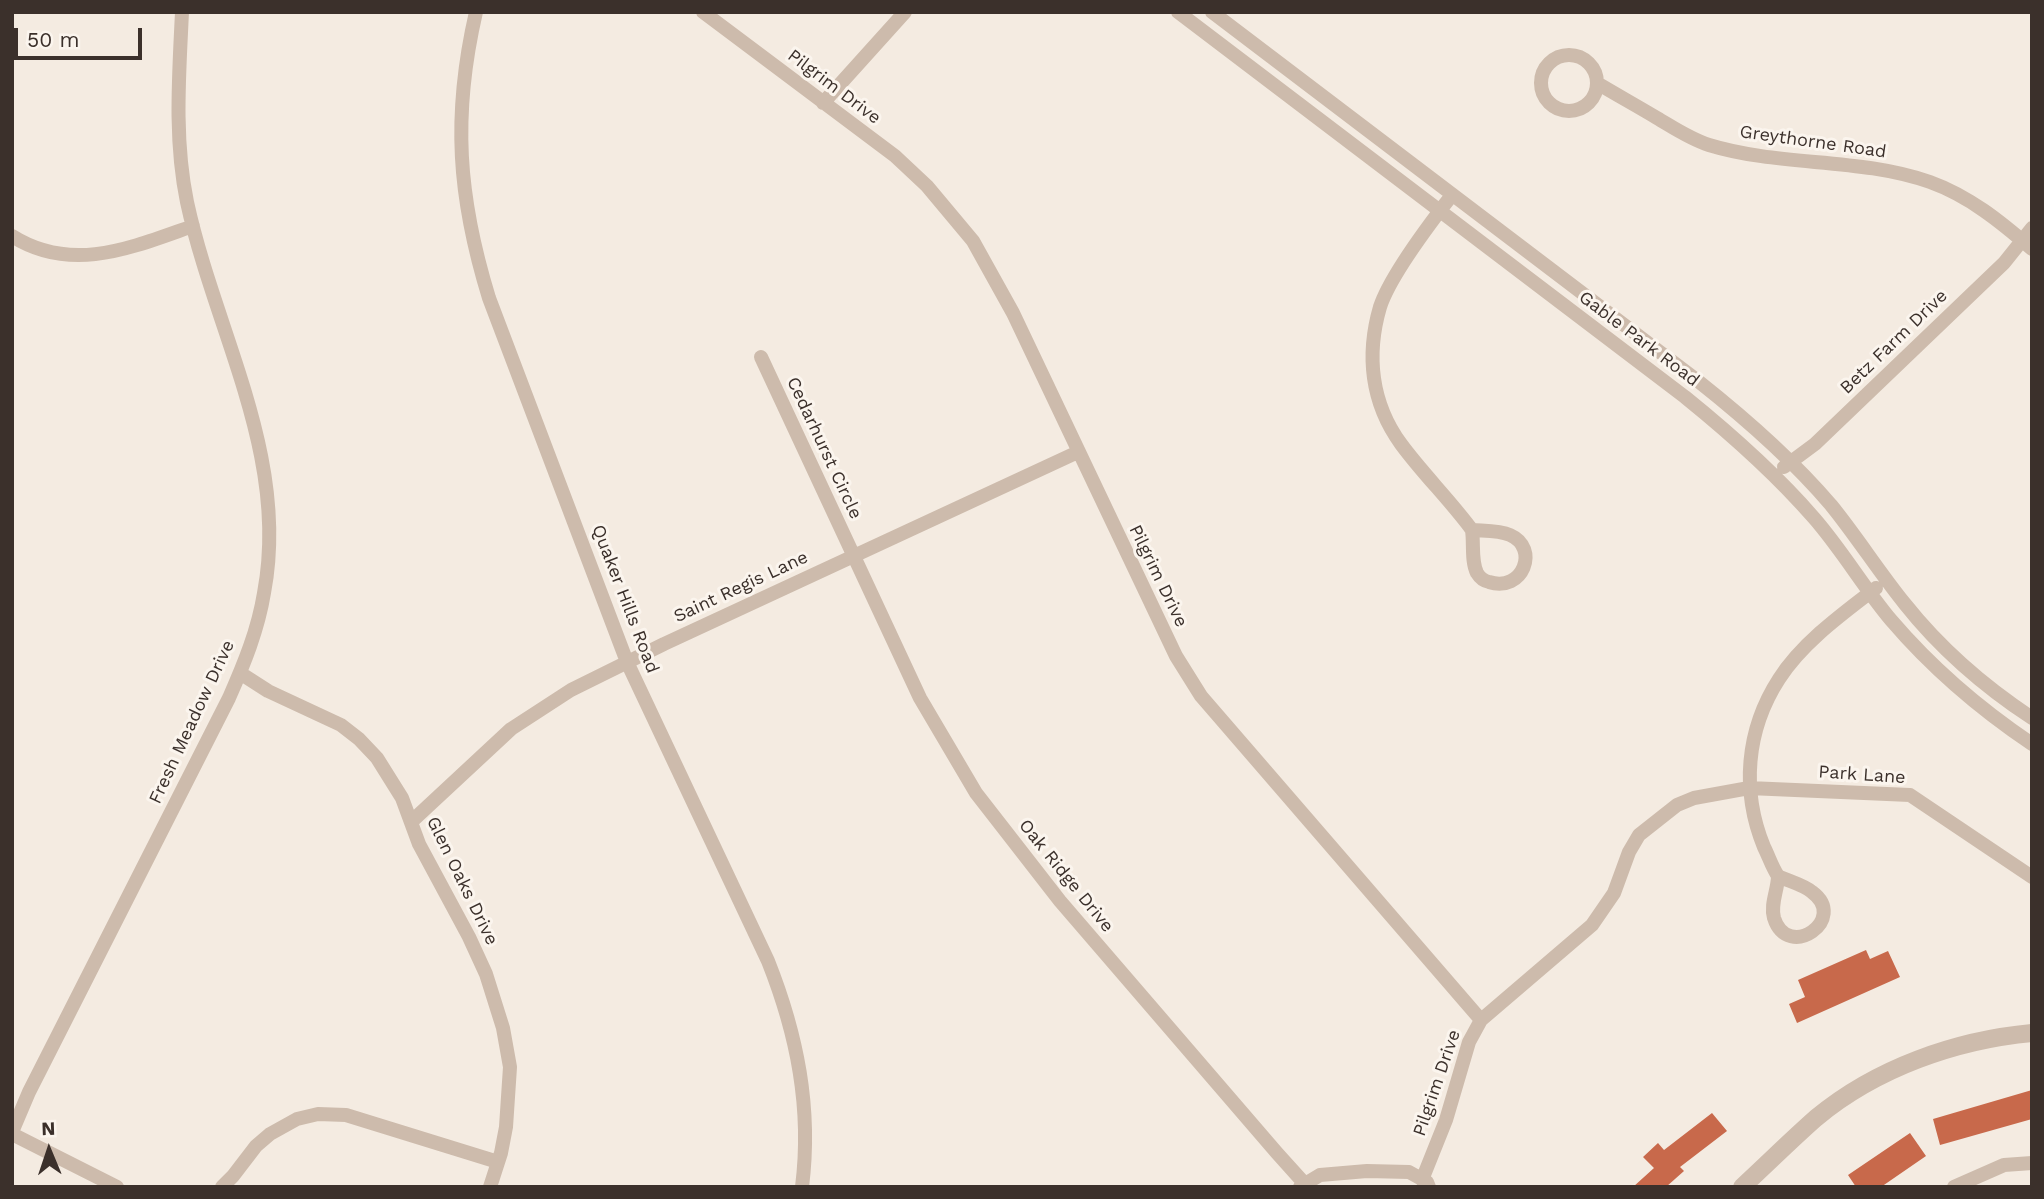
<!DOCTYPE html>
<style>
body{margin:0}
#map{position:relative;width:2044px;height:1199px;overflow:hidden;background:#f4ebe1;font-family:"Work Sans",sans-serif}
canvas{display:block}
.frame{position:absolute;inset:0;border:14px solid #3b302b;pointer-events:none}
.north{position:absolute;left:14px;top:1115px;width:70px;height:70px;-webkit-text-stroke:5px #fbf5ee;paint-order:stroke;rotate:358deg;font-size:19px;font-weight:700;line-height:28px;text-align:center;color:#3b302b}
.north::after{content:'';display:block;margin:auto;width:24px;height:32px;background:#3b302b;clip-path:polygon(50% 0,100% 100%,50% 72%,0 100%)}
.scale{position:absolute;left:14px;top:28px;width:128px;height:32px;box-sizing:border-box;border:4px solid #3b302b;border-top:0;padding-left:9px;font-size:21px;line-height:24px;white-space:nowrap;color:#3b302b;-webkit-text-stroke:5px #fbf5ee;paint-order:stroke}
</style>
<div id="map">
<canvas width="2044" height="1199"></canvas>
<div class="frame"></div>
<div class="north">N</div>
<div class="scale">50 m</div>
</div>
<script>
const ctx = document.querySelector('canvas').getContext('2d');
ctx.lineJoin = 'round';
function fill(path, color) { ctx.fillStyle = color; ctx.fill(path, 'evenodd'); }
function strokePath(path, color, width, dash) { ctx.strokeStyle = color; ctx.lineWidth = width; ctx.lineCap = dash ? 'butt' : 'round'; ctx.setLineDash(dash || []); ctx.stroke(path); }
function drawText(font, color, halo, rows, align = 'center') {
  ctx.font = font + ' "Work Sans",sans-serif'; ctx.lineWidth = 6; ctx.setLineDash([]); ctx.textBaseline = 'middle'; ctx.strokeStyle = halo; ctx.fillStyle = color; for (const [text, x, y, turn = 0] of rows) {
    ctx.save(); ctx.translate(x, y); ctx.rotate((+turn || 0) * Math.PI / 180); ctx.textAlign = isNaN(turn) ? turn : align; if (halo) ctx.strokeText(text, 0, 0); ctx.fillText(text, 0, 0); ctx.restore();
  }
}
fill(new Path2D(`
 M1866,950L1870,959L1888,951L1900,977L1797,1023L1789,1004L1805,997L1798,980Z
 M2032,1090V1119L1940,1145L1933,1119Z
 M1712,1113L1727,1131L1680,1167L1684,1171L1666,1187H1633L1654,1168L1643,1157L1658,1143L1664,1150Z
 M1910,1133L1926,1156L1881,1187H1856L1848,1175Z`), '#c8694b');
strokePath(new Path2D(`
 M476,12C452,116 458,197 489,298L627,662L768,961C797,1034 812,1108 802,1187
 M703,12L895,156L927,186L973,241L1013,313L1176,656L1201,696L1481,1020
 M1178,12L1685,397C1732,435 1775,473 1814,518C1842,550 1864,588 1891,620C1932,668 1980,709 2032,744
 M1212,12L1698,381C1746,419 1791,458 1831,505C1857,537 1879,572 1905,604C1940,648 1985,687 2032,718
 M1541 83a28 28 0 1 1 56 0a28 28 0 1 1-56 0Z
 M1597,83C1617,95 1637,106 1657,118C1674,128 1690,139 1709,145C1781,167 1859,157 1930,182C1969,196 2001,222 2032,249
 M823,103L905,12
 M1452,195C1431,222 1390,276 1380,307C1366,355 1371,403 1401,444C1423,474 1450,500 1472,530
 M12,236C72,274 133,247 193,226
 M761,357L920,698L976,793L1060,901L1277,1153L1304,1183
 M1784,467L1815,444L2004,263L2032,228
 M1472,530C1483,531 1499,530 1510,535C1540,548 1523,593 1489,582C1484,581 1480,578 1477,573C1471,561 1474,543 1472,530Z
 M240,673L268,691L341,725L359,739L377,758L402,798L419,844L469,937L486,974L503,1028L510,1067L506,1127L501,1153L490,1187
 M411,822L511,729L571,690L664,644L1078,452
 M1778,876C1772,867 1769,857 1764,847C1741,791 1746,730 1779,679C1802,643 1842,614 1876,588
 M1778,876C1788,881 1804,885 1812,892C1849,919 1788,962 1774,918C1770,904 1778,890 1778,876Z
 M12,1132L29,1092L229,698C244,664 258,630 264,593C290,456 215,332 187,202C174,139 179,76 182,12
 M12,1134L117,1187
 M1422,1180L1446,1120L1469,1042L1481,1020L1592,925L1614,893L1629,852L1639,835L1677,805L1694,798L1749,788L1910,795L2032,877
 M222,1187L233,1176L256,1146L270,1134L297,1119L318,1114L346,1115L498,1162
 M1300,1187L1320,1175L1367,1171L1409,1172L1427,1182L1429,1187
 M1954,1187L2004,1165L2032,1163`), '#cdbbac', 14);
strokePath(new Path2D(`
 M1742,1187C1767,1164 1791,1140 1816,1118C1876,1068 1956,1040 2032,1033`), '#cdbbac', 18);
drawText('18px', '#3b302b', '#fbf5ee', [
 ["Pilgrim Drive",834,87,37],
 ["Greythorne Road",1813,142,8],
 ["Gable Park Road",1639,339,37],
 ["Betz Farm Drive",1894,342,-44],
 ["Cedarhurst Circle",824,448,65],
 ["Pilgrim Drive",1158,576,64],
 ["Saint Regis Lane",741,587,-25],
 ["Quaker Hills Road",625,599,69],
 ["Fresh Meadow Drive",192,722,-65],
 ["Park Lane",1862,775,4],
 ["Oak Ridge Drive",1066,876,51],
 ["Glen Oaks Drive",462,881,64],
 ["Pilgrim Drive",1437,1083,-71]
]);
</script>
